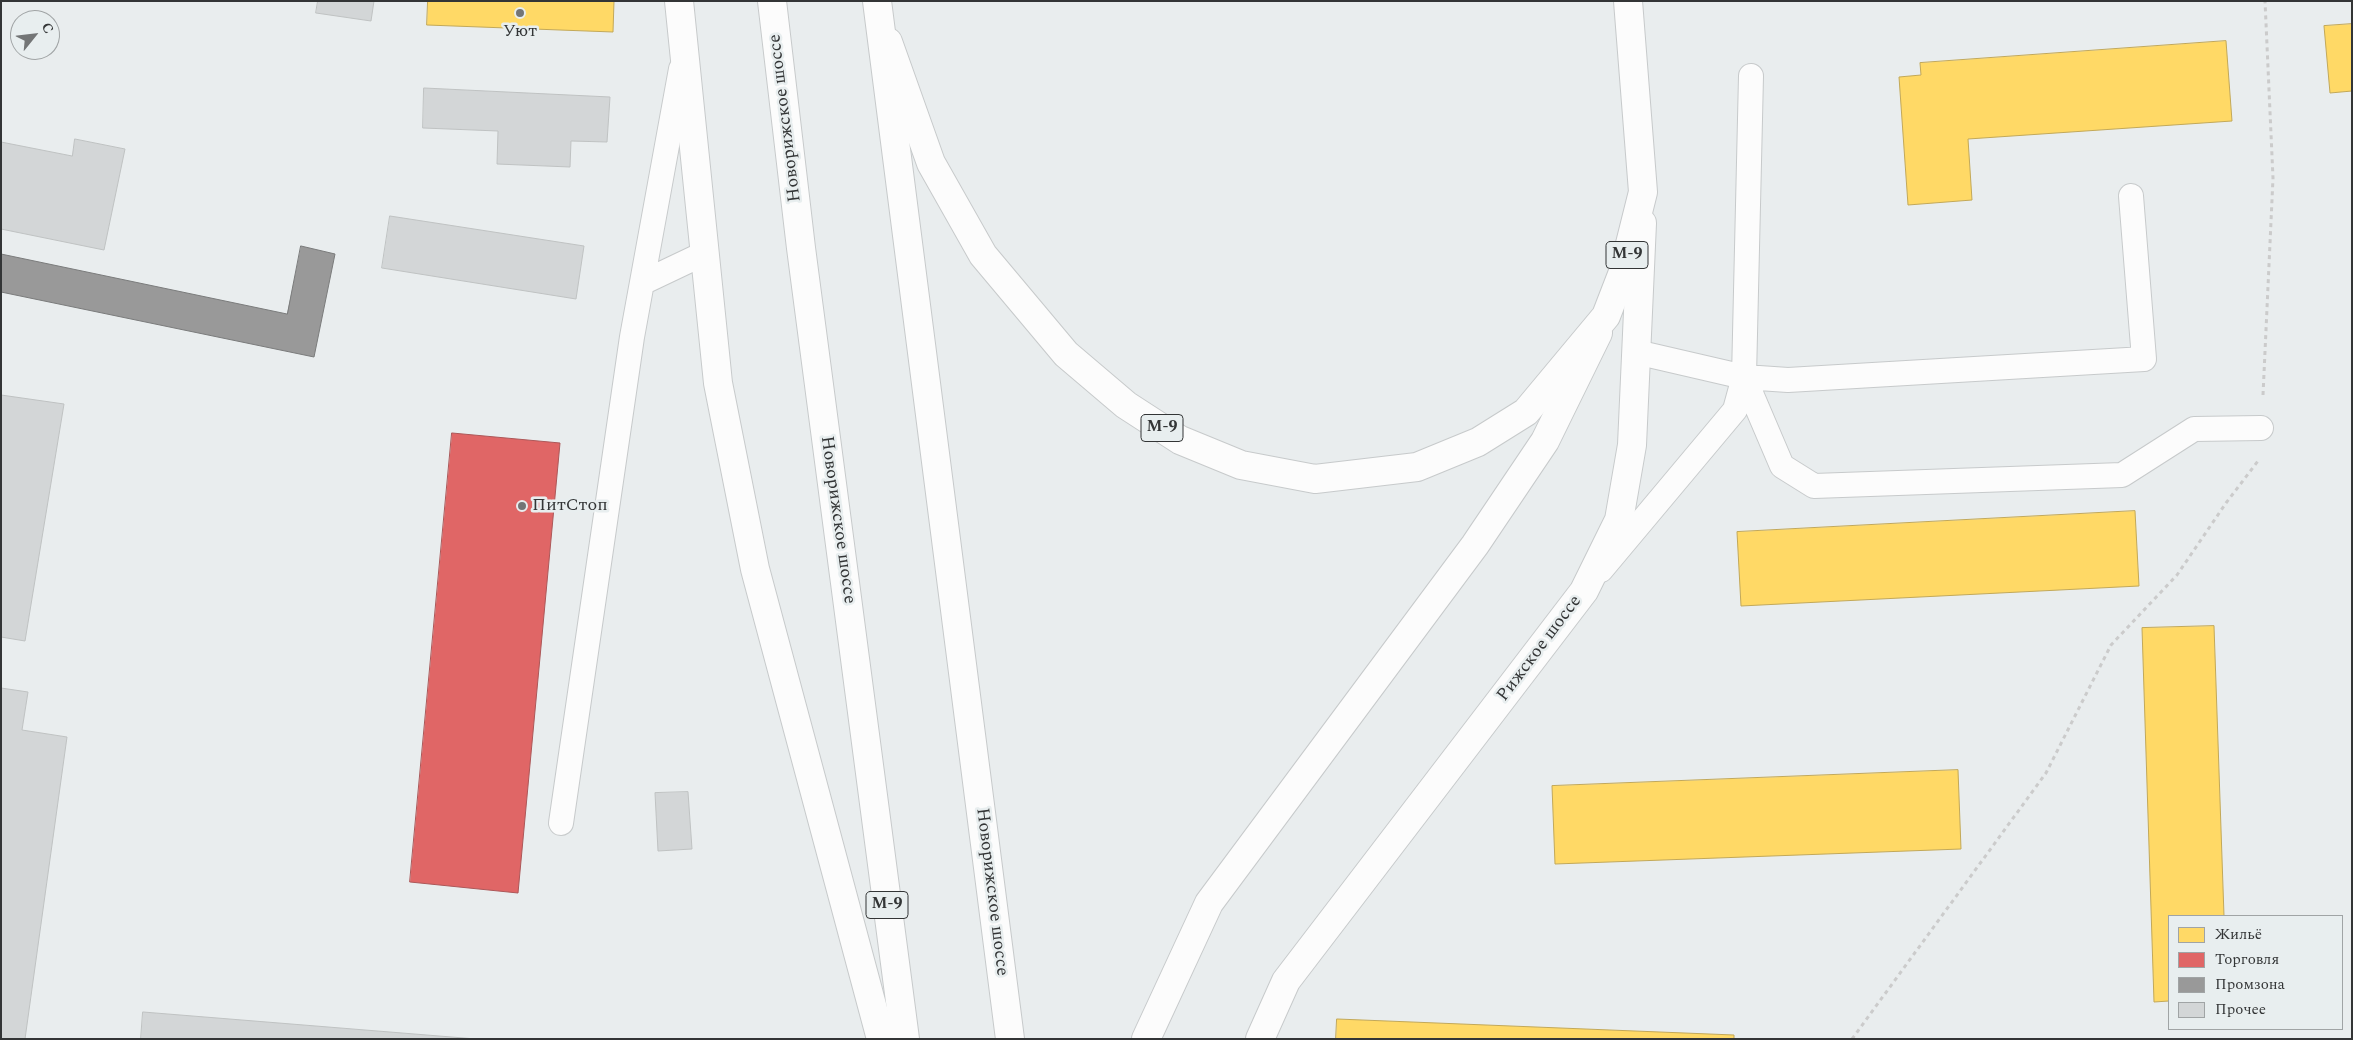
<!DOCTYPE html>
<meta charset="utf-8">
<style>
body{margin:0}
#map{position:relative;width:2353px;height:1040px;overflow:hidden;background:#e9edee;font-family:Spectral,serif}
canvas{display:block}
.frame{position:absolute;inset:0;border:2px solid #333536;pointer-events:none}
.legend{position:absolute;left:2168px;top:915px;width:175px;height:115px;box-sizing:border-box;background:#e8eeef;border:1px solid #a0a4a5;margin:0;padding:6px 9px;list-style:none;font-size:15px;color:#333536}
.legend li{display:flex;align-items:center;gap:10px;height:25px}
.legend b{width:25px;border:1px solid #a0a4a5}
.north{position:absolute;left:10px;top:10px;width:50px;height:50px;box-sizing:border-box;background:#e8eeef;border:1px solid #a0a4a5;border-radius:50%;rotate:61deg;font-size:14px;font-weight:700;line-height:20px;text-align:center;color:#333536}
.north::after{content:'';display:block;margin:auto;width:18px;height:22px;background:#737576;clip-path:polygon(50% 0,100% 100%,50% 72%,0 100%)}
</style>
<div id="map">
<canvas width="2353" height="1040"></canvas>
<div class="frame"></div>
<ul class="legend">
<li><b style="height:14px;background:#ffd966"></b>Жильё</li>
<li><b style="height:14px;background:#e06666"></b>Торговля</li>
<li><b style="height:14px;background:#999"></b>Промзона</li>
<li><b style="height:14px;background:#d3d6d7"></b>Прочее</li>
</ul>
<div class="north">С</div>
</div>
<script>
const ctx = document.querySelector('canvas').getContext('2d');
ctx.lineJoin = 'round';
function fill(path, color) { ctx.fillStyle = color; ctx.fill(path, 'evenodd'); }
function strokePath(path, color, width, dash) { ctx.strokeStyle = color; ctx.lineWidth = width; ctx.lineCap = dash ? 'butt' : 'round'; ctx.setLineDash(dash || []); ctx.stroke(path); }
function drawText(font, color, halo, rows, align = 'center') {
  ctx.font = font + ' Spectral,serif'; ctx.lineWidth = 5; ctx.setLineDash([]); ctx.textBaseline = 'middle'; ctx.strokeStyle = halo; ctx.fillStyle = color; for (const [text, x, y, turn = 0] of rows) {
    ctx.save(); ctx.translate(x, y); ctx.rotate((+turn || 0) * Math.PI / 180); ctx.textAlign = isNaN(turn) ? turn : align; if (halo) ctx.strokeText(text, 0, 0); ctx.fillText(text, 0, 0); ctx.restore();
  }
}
const homes = new Path2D(`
 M428,1H614L613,32L427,25Z
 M2352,24V91L2330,93L2324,26Z
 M2226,41L2232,121L1968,139L1972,200L1908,205L1899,77L1921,75L1920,63Z
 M2135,511L2139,586L1741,606L1737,532Z
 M2214,626L2224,916H2169V1001L2154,1002L2142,628Z
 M1958,770L1961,849L1555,864L1552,786Z
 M1337,1019L1734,1035V1039H1336Z`);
fill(homes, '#ffd966');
strokePath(homes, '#c2a858', 1);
const shops = new Path2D(`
 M452,433L560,443L518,893L410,882Z`);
fill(shops, '#e06666');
strokePath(shops, '#ac5758', 1);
const industry = new Path2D(`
 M301,246L335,254L314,357L1,292V254L287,314Z`);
fill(industry, '#999');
strokePath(industry, '#7a7b7b', 1);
const building = new Path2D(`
 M318,1H374L371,21L316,13Z
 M424,88L610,97L607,142L571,141L570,167L497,164L498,131L423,128Z
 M75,139L125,149L104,250L1,229V142L72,156Z
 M390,216L584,246L576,299L382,268Z
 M1,395L64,404L25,641L1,637Z
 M1,688L28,692L22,730L67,737L25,1039H1Z
 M688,792L692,849L658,851L655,793Z
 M143,1012L476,1039H141Z`);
fill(building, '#d3d6d7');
strokePath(building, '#bfc2c2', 1);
const lane = new Path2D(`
 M644,282L705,253
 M1636,352L1744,377L1788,380L2144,359L2131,196
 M1744,377L1782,466L1814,486L2122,475L2194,429L2261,428
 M1601,570L1735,410L1744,377L1751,76
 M561,823L632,337L681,69`);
const street = new Path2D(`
 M1260,1039L1286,981L1584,591L1619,520L1632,445L1642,223`);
const secondary = new Path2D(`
 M1146,1039L1209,903L1475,545L1545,441L1598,333`);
const primary = new Path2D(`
 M679,1L718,383L755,569L881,1039
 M888,42L931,163L983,255L1066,354L1126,405L1180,440L1241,465L1315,479L1417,467L1478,442L1526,412L1606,316L1623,272L1643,192L1628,1`);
const highway = new Path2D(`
 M772,1L801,248L905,1039
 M877,1L1010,1039`);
strokePath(lane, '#c7cacb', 26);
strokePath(street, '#c7cacb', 30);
strokePath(secondary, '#c7cacb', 30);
strokePath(primary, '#c7cacb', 30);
strokePath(highway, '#c7cacb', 30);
strokePath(new Path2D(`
 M2263,395L2273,178L2265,1
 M1852,1039L2046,773L2111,645L2177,575L2226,503L2258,461`), '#cbcbcb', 3, [4, 4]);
strokePath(lane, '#fcfcfc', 24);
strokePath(street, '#fcfcfc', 28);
strokePath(secondary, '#fcfcfc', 28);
strokePath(primary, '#fcfcfc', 28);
strokePath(highway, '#fcfcfc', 28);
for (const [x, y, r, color] of [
 [520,13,5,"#737576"],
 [522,506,5,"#737576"]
]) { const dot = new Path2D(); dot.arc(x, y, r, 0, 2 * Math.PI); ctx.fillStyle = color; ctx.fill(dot); strokePath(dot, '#e8eeef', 2); }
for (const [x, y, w] of [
 [1627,255,42],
 [1162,428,42],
 [887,905,42]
]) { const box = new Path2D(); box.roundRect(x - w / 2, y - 13.5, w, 27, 4); ctx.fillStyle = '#e8eeef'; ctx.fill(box); strokePath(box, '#333536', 1); }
drawText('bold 16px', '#333536', null, [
 ["М-9",1627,255],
 ["М-9",1162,428],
 ["М-9",887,905]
]);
drawText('18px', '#333536', '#e8eeef', [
 ["Уют",520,32],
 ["ПитСтоп",532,506,"left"]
]);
drawText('18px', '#333536', '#e8eeef', [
 ["Новорижское шоссе",786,118,-97],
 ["Новорижское шоссе",837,520,82],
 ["Рижское шоссе",1540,649,-53],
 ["Новорижское шоссе",991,892,83]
]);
</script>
